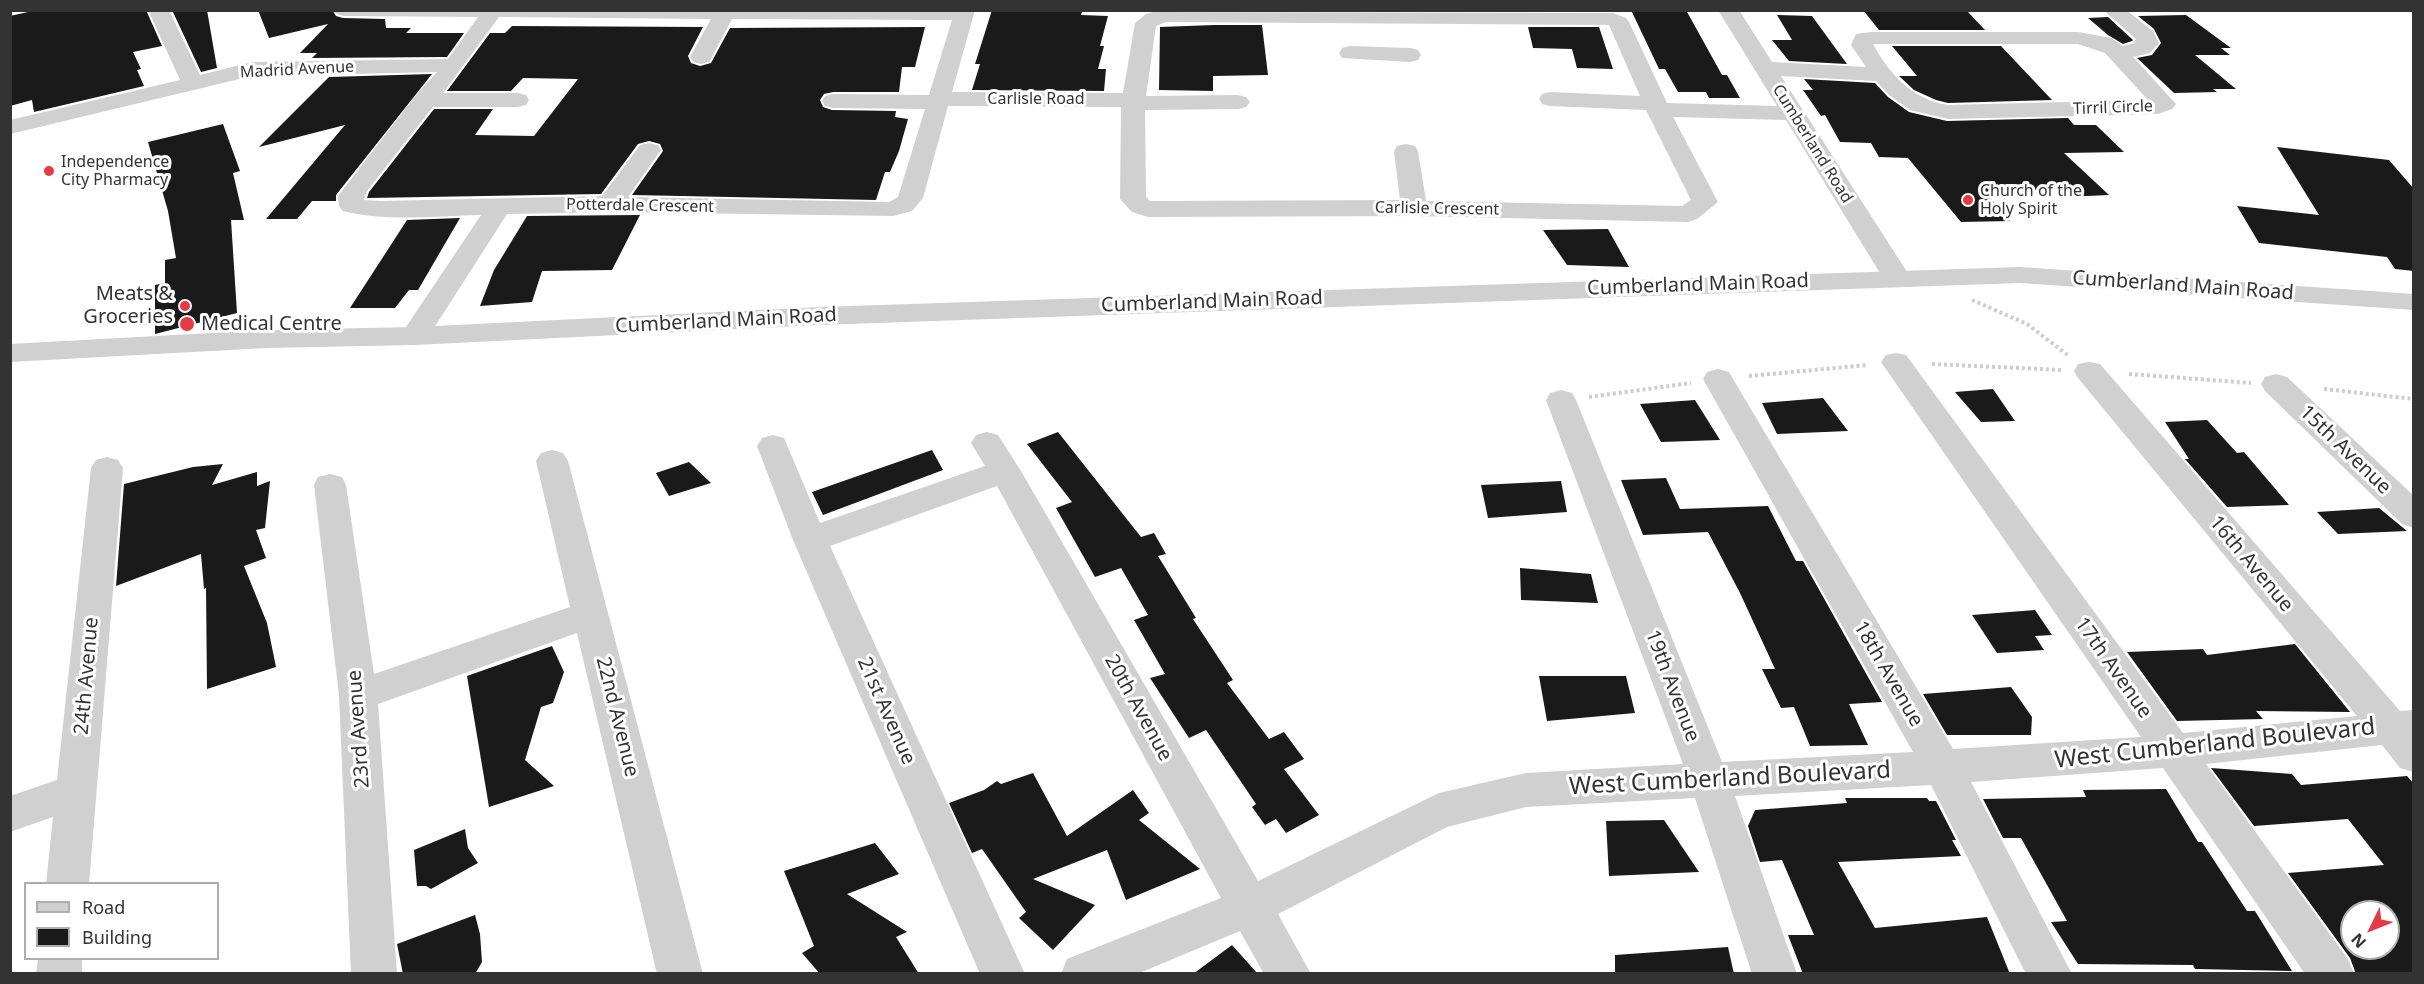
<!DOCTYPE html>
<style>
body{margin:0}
#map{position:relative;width:2424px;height:984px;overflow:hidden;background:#fff;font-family:"Noto Sans",sans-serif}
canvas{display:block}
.frame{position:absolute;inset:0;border:12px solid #333;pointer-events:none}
.legend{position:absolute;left:24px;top:882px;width:195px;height:78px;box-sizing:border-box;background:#fff;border:2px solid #adadad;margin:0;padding:8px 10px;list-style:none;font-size:18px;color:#333}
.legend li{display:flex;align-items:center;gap:12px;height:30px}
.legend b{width:30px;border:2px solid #adadad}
.north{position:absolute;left:2340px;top:900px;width:60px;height:60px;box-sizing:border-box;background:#fff;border:2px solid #adadad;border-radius:50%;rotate:227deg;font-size:16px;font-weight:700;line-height:24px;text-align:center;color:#333}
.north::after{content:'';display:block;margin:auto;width:21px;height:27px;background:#e63946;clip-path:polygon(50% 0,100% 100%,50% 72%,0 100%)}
</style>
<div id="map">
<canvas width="2424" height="984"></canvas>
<div class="frame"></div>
<ul class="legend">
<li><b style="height:8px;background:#d0d0d0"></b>Road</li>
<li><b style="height:16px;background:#1a1a1a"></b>Building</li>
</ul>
<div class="north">N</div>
</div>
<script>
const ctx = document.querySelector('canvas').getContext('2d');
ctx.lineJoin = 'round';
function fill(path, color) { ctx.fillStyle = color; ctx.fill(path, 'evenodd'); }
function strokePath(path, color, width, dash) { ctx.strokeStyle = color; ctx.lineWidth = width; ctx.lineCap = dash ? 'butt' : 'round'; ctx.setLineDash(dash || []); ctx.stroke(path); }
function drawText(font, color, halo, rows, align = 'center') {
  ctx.font = font + ' "Noto Sans",sans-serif'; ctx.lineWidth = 6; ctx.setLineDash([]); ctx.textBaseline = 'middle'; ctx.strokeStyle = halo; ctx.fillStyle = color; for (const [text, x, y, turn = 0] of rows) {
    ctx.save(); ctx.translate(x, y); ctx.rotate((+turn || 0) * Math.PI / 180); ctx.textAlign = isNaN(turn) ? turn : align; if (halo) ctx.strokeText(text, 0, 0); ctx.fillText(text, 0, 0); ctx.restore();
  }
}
fill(new Path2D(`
 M37,10H146L162,46L133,52L141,69L137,70L144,86L34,112L32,100L10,106V16Z
 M172,10H207L217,68L201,72Z
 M258,10H332L336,16L343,18L385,19L386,28H411L406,33H464L447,57L312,58L317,53H300L328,24L269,38Z
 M992,10L1082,12L1081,15L1108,16L1100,46H1104L1098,69H1106L1104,91L972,90L980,64H975Z
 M1631,10H1686L1722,75H1727L1740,98H1709L1706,92H1678L1665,69H1659Z
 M1863,10L1968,12L1985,30H1879Z
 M1777,15L1812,16L1847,64L1789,61L1772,40H1792Z
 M2186,15L2231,48H2221L2230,55H2195L2236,89H2213L2217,92L2174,93L2137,58L2152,55L2161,43L2154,29L2138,16Z
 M2108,17L2133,40L2132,41L2123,44L2108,35L2088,18Z
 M1214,25H1262L1268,75L1213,76V91L1159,90L1160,27Z
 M512,26L703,27L688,56L691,63L700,66L711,63L730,28L925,27L915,67H902L899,92H833L824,94L820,100L823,107L832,110L896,111L895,117L908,119L899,151L890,172H885L876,200L632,195L663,151L660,144L649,141L638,144L601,194L367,198L369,192L434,109H493L475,135L534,136L578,79L523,78L511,91H447L490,33H505Z
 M1528,27H1599L1613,69L1577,68L1572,49L1533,48Z
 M1892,46H2001L2052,100L1948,103L1936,100L1914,90L1899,76H1917Z
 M432,74L336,195V201H312L297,219H266L345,125L259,147L329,77Z
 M1804,79L1875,83L1888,97L1909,112L1947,121L2068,118L2074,125H2096L2124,152L2064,153L2109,195L2065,197L2056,189L1985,192L2010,221L1961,222L1908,158L1879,157L1871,143L1840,142L1825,115L1821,116L1803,90H1813Z
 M223,124L240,171L233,173L244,220H231L237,313L155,334V285L165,283V260L176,258L168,211L148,142Z
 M2277,147L2389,160L2414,189V271L2395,269L2387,257L2259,243L2237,206L2319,215Z
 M640,215L612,270L542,271L532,302L480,306L494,270L527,216Z
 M460,218L418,290H409L395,308H350L407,220Z
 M1608,229L1629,267L1567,265L1543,230Z
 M1993,389L2015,421L1981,422L1955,392Z
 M1823,398L1848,431L1777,434L1762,403Z
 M1695,400L1720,440L1661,442L1640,404Z
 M2207,420L2237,453L2244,452L2289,505L2227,507L2185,459H2189L2165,422Z
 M1058,432L1141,537L1154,533L1166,554L1158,556L1196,618L1193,619L1233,680L1227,683L1269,739L1284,732L1304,759L1284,769L1319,815L1286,833L1276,819L1265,825L1252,807L1256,804L1206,730L1189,738L1150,678L1165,674L1134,620L1148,615L1121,568L1095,577L1056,508L1072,502L1027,444Z
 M932,450L943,470L823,515L812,492Z
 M689,462L711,483L669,496L656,473Z
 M223,464L212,485L257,472V486L270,481L265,528L256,530L266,558L244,566L267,623L276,667L207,689L206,588L204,589L201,554L116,586L124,484L193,467Z
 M1666,478L1680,509L1768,506L1796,561H1803L1882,702L1849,704L1868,745L1810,746L1794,707L1781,708L1762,669H1775L1740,593L1708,532L1643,535L1621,480Z
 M1561,481L1567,512L1488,518L1481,485Z
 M2379,508L2407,531L2338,534L2317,512Z
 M1520,568L1591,574L1598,603L1521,600Z
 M2035,610L2052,635L2035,636L2044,650L1997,653L1972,615Z
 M2295,644L2350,712L2256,711L2263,719L2177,721L2127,652L2203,649L2207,655Z
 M552,646L564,672L553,703L541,707L525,760L554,786L489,807L467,676Z
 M1539,676H1626L1635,713L1547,721Z
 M2011,687L2032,717L2031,735H1947L1923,694Z
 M2211,768L2292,774L2301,785L2407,776L2414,784V974H2356L2350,958L2288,873L2384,865L2348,819L2254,826ZM2352,912H2388V948H2352Z
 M1033,773L1067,836L1133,790L1149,813L1139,820L1200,869L1126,900L1107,850L1033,879L1095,905L1053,950L1019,918L1026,912L982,849L972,853L949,803L984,790L997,781L1001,784Z
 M2166,789L2198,842H2202L2247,911H2255L2292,971L2195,969L2193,965L2078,964L2051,922L2067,921L2021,838H2003L1983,799L2086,797L2083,790Z
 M1845,798H1927L1929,801H1936L1956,840H1952L1961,856L1838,862L1875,928L1987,917L2010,974H1803L1788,935H1814L1782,860L1760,862L1748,826L1755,810L1847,803Z
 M1664,820L1699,872L1609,876L1606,821Z
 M465,829L468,848L478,863L431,889L426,886H417L414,850Z
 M875,843L899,874L847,894L907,932L896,937L919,974H820L802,953L814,946L784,871Z
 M475,915L480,934L482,962L475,974H403L397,944Z
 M1232,945L1258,974H1193Z
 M1728,947L1734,974H1615V955Z`), '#1a1a1a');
strokePath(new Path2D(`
 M1972,300L2027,324L2069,356
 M1932,364L2062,370
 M2129,374L2251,383
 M1749,376L1867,365
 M2324,389L2414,399
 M1589,397L1691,383`), '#cdcdcd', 4, [3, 3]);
fill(new Path2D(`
 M148,10H169L200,75L252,62L448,59L478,17L344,16L337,14L334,10H975L952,92L1123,93L1135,23L1146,14L1153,12L1613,13L1626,18L1629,22L1667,103L1777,106L1718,10H1739L1772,62L1866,67L1851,45L1856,34L1871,32H2078L2111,38L2123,46L2134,43L2136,39L2103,10H2126L2153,31L2159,43L2150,53L2133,57L2176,104L2172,109L2158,114L1948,119L1910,110L1889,95L1876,81L1781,76L1911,278L1907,284L1897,286L1887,284L1883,278L1786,120L1673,117L1718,202L1697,219L1688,222L1414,216L1148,217L1132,212L1120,199L1121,107L948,106L923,198L912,211L893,216L610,212L507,214L425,342L415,345L405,342L400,336L481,215C436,216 387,222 343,211L339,206L338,196L416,95L437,72L252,76L10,134V120L180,80ZM499,17L711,19L690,57L693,62L701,64L709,62L712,57L732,19L952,20L929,95L833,94L825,96L822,101L825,106L833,108L925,109L898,197L889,202L628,197L661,150L658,145L649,143L640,145L602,196L381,201L364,200L367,191L433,107H518L526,105L529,100L526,95L518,93H443ZM1166,22L1609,25L1640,96L1550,92L1542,94L1539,99L1542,104L1550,106L1646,110L1691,200L1682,206L1426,201L1418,151L1415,146L1406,144L1397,146L1394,151L1400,200L1150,201L1146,197L1145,110L1238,109L1246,107L1250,102L1246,97L1238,95L1146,96L1156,26ZM1873,44H2078L2105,53L2148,100L1948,105C1913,100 1889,74 1873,44Z
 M1350,46L1410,48L1418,50L1421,55L1418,60L1410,62L1342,58L1339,53L1342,48Z
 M1896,353L1906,355L2183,733L2357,716L2078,378L2074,371L2078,364L2089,362L2100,364L2400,711L2414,710V772L2400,768L2382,745L2206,764L2348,959L2354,974H2305L2163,768L1971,782L2072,974H2026L1931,785L1735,796L1797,974H1752L1695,798L1526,807L1447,827L1278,914L1311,974H1264L1240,931L1137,974H1061L1067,959L1221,898L997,486L830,546L1025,974H980L793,540L757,446L762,438L773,435L784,438L820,523L985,466L971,443L976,435L987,432L998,435L1021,471L1258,881L1439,793L1526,773L1683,764L1546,400L1550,393L1561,390L1572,393L1576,400L1722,762L1913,752L1703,379L1707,372L1718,369L1729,372L1733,379L1953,749L2141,737L1881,362L1886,355Z
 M2276,374L2287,377L2414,496V528L2402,524L2265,391L2261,384L2265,377Z
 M552,450L563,453L568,461L703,974H657L577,633L378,704L397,974H351L339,695L314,485L318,477L330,474L342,477L346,485L374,674L570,607L536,461L541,453Z
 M107,457L118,460L123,468L89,884H46L53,817L10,832V796L57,780L91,468L96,460Z
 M38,958H82V974H36Z`), '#d0d0d0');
fill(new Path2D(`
 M2020,267L2414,294V310L2020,283L820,325L415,345L266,348L10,362V344L266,330L415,327L820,307Z`), '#d0d0d0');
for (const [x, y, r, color] of [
 [49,171,6,"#e63946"],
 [1968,200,6,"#e63946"],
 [185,306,6,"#e63946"],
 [187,324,8,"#e63946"]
]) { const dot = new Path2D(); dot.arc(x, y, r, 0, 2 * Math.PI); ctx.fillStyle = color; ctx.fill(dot); strokePath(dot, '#fff', 2); }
drawText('16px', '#333', '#fff', [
 ["Madrid Avenue",297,70,-3],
 ["Carlisle Road",1036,99],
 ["Tirril Circle",2113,108,-2],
 ["Cumberland Road",1812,144,58],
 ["Potterdale Crescent",640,206,1],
 ["Carlisle Crescent",1437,209,1]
]);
drawText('16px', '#333', '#fff', [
 ["Independence",61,162],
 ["City Pharmacy",61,180],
 ["Church of the",1980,191],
 ["Holy Spirit",1980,209]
], 'left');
drawText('20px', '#333', '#fff', [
 ["Cumberland Main Road",1698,285,-2],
 ["Cumberland Main Road",2183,286,4],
 ["Cumberland Main Road",1212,302,-2],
 ["Cumberland Main Road",726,321,-3],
 ["15th Avenue",2345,450,44],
 ["16th Avenue",2251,564,50],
 ["17th Avenue",2113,668,55],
 ["18th Avenue",1888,674,60],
 ["24th Avenue",87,676,-85],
 ["19th Avenue",1672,686,69],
 ["20th Avenue",1138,708,61],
 ["21st Avenue",886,711,66],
 ["22nd Avenue",617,717,76],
 ["23rd Avenue",359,729,-94]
]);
drawText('20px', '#333', '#fff', [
 ["Meats &",173,294],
 ["Groceries",173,317],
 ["Medical Centre",201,324,"left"]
], 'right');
drawText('24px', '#333', '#fff', [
 ["West Cumberland Boulevard",2215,744,-6],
 ["West Cumberland Boulevard",1730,779,-3]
]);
</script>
